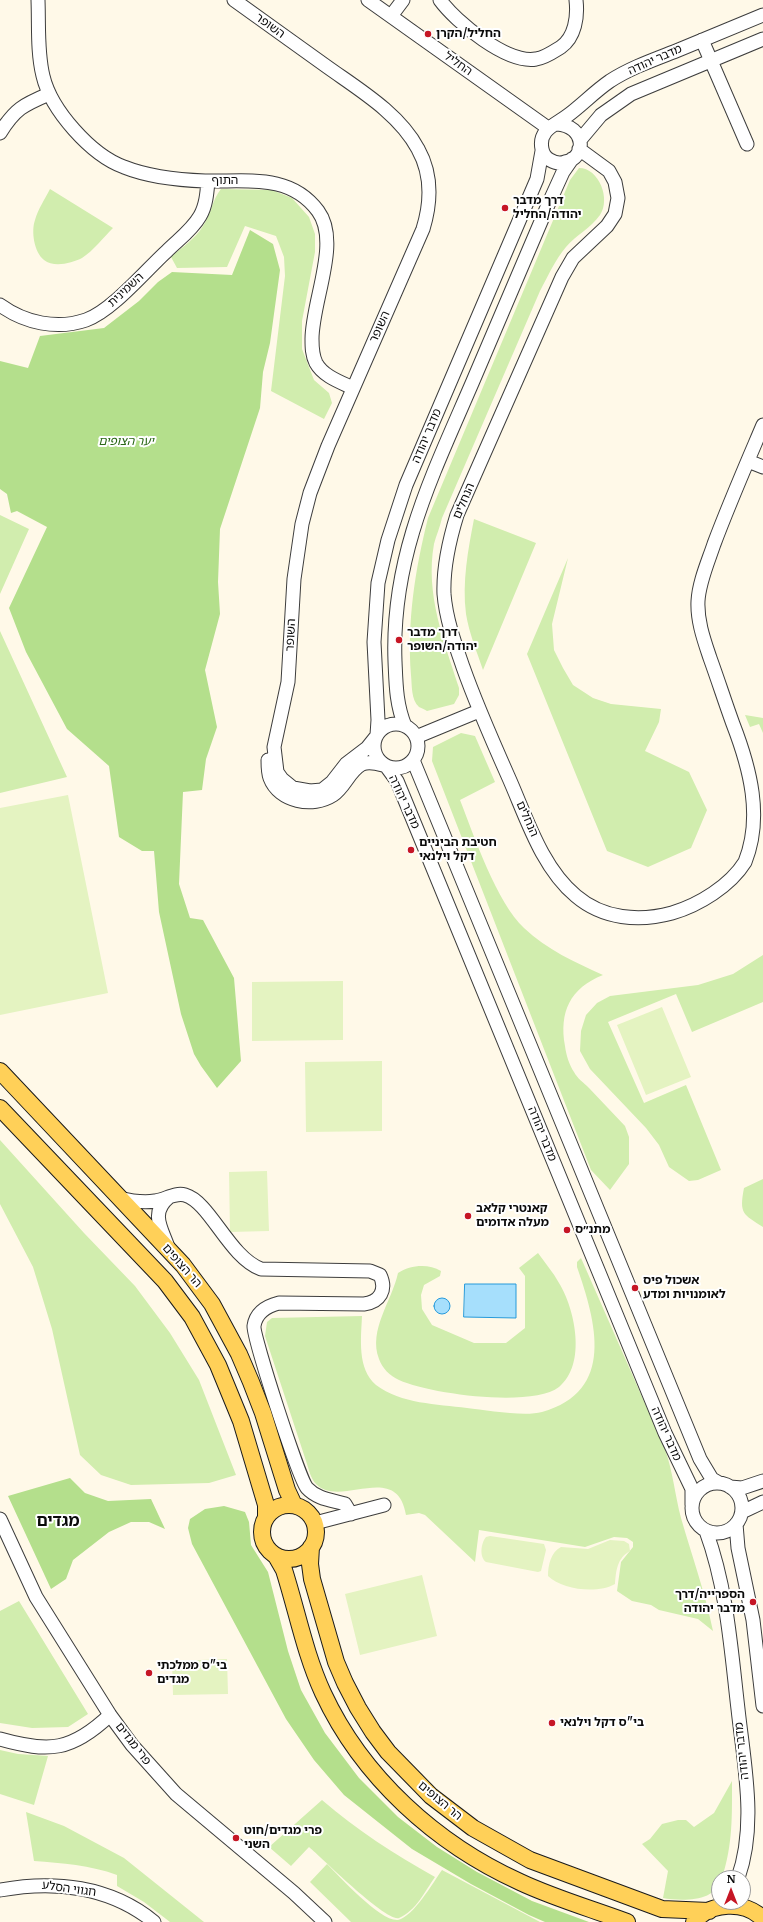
<!DOCTYPE html>
<meta charset="utf-8">
<style>
body{margin:0}
#map{position:relative;width:763px;height:1922px;overflow:hidden;background:#fff9e8;font-family:Merriweather,serif}
canvas{display:block}
.north{position:absolute;left:711px;top:1870px;width:40px;height:40px;box-sizing:border-box;background:#fff;border:1px solid #9d9d9d;border-radius:50%;rotate:0deg;font-size:11px;font-weight:700;line-height:16px;text-align:center;color:#0a0a0a}
.north::after{content:'';display:block;margin:auto;width:14px;height:18px;background:#c61625;clip-path:polygon(50% 0,100% 100%,50% 72%,0 100%)}
</style>
<div id="map">
<canvas width="763" height="1922"></canvas>
<div class="north">N</div>
</div>
<script>
const ctx = document.querySelector('canvas').getContext('2d');
ctx.lineJoin = 'round';
function fill(path, color) { ctx.fillStyle = color; ctx.fill(path, 'evenodd'); }
function strokePath(path, color, width, dash) { ctx.strokeStyle = color; ctx.lineWidth = width; ctx.lineCap = dash ? 'butt' : 'round'; ctx.setLineDash(dash || []); ctx.stroke(path); }
function drawText(font, color, halo, rows, align = 'center') {
  ctx.font = font + ' Merriweather,"Noto Sans Hebrew",serif'; ctx.lineWidth = 4; ctx.setLineDash([]); ctx.textBaseline = 'middle'; ctx.strokeStyle = halo; ctx.fillStyle = color; for (const [text, x, y, turn = 0] of rows) {
    ctx.save(); ctx.translate(x, y); ctx.rotate((+turn || 0) * Math.PI / 180); ctx.textAlign = isNaN(turn) ? turn : align; if (halo) ctx.strokeText(text, 0, 0); ctx.fillText(text, 0, 0); ctx.restore();
  }
}
fill(new Path2D(`
 M579,168C599,168 611,199 600,215C591,228 576,235 566,247C555,260 548,276 540,291L442,518C440,527 436,536 434,544C425,594 444,641 459,688V695L454,704L427,711C425,710 422,708 419,707C411,700 412,685 411,675C407,621 415,570 428,518L570,180Z
 M50,189L113,228C104,237 93,251 82,258C72,263 54,268 44,260C34,252 31,231 35,220C38,209 45,199 50,189Z
 M221,189L272,190L292,198L309,217L315,234V252L302,321V349L314,380L329,393L332,403L324,419L271,391L285,276L284,257L276,236L245,226L227,267L177,268L171,257C181,248 196,238 203,226C211,214 212,200 221,189Z
 M0,515L29,529L0,594Z
 M474,519L536,543L483,670C477,652 469,633 466,614C462,582 468,550 474,519Z
 M568,558L552,624L554,650L563,668L573,685L593,698L611,704L661,709L659,722L645,751L689,772L707,810L691,848L648,867L607,851L527,654Z
 M0,631L67,777L0,793Z
 M745,715L763,718V733L759,724L750,727Z
 M461,733L475,736L495,782L460,800C474,836 497,903 524,928C547,950 575,962 603,975C570,988 559,1012 565,1046C566,1054 569,1065 574,1072C577,1078 584,1083 589,1088C601,1101 613,1113 625,1126L629,1137V1164L610,1190L591,1170L432,761L433,747Z
 M763,955V1002L692,1032L676,994L608,1022L644,1103L686,1085L721,1170L698,1180L689,1181L669,1167L659,1145L646,1128L590,1069L580,1051L581,1031L586,1015L597,1003L610,996L698,985L733,974Z
 M0,1140L84,1233L135,1286L170,1333L199,1380L236,1475L209,1483L131,1485L101,1475L80,1455L52,1329L33,1267L0,1204Z
 M763,1179V1227C743,1214 739,1214 744,1188Z
 M538,1253C545,1263 553,1272 559,1283C575,1309 587,1364 559,1387C532,1408 430,1394 399,1380C390,1376 382,1368 379,1359C368,1330 392,1301 398,1273C410,1265 428,1263 441,1271L440,1276L424,1285L421,1295L422,1309L432,1325L474,1343H506L525,1328V1276L519,1268Z
 M581,1258L665,1449C673,1472 675,1495 681,1518C692,1556 705,1592 713,1631L698,1619L659,1610L651,1605L632,1601L617,1591L621,1562L633,1547V1542L627,1538L614,1537L585,1547L479,1530L475,1562L425,1515L419,1513L406,1515C397,1460 340,1509 316,1484C311,1479 309,1470 307,1464L265,1336L267,1322L272,1318L362,1316C361,1338 357,1369 376,1385C401,1404 437,1404 467,1408C486,1410 524,1417 542,1412C616,1391 596,1322 577,1267V1262Z
 M19,1601L88,1714L68,1727L32,1728L0,1723V1611Z
 M0,1750L18,1754L48,1756L34,1805L0,1794Z
 M732,1781C732,1816 733,1844 722,1878H719C719,1903 679,1901 663,1898L668,1871L642,1844L650,1839L662,1824L678,1820H686L694,1827L714,1813Z
 M322,1800C357,1830 394,1854 435,1877C425,1891 416,1911 399,1918C386,1922 322,1858 309,1847L291,1866L269,1847Z
 M26,1812L64,1826L124,1858L204,1922H170L144,1902L117,1886V1875C90,1865 62,1863 34,1861Z
 M327,1864C339,1876 381,1922 398,1920C414,1916 432,1884 442,1870L540,1922H351L310,1882Z`), '#d1edae');
fill(new Path2D(`
 M250,230L273,244L280,270L270,343L263,372L260,408L220,529L218,582L220,614L205,670L217,727L206,759L202,790L183,792L179,884L190,918L203,920L234,978L241,1061L217,1088L201,1066L194,1054L181,1014L159,912L154,851H142L119,837L109,766L67,729L26,652L9,608L47,527L17,511L11,513L7,494L0,489V361L28,368L40,336L104,328L139,301L158,282L172,272L232,275Z
 M70,1478L85,1493L108,1501L151,1499L165,1529L149,1522H131L109,1532L73,1560L66,1579L51,1589L8,1496Z
 M224,1506L245,1512L249,1522L251,1545L268,1572L288,1651L301,1690L325,1733L359,1778L398,1817L437,1847L477,1872L532,1901L589,1922H545L529,1915L471,1884L412,1849L344,1795L314,1760L286,1719L192,1544L188,1528L190,1519L205,1509Z`), '#b4df8c');
fill(new Path2D(`
 M68,795L108,993L0,1015V808Z
 M343,981V1040L252,1041V982Z
 M662,1007L691,1077L646,1095L617,1025Z
 M382,1061V1131L306,1132L305,1062Z
 M267,1171L269,1231L230,1232L229,1172Z
 M490,1536L544,1544L546,1550L541,1571L538,1572L486,1562C479,1557 481,1543 486,1537Z
 M610,1540L624,1541L629,1544L630,1551C617,1558 616,1571 615,1584C598,1594 562,1590 548,1576C548,1565 551,1552 561,1547L588,1549Z
 M422,1575L437,1636L360,1655L345,1594Z
 M227,1659L228,1694L173,1695L172,1661Z`), '#e4f3c1');
const water = new Path2D(`
 M465,1284H516V1318L464,1317Z
 M434 1306a8 8 0 1 1 16 0a8 8 0 1 1-16 0Z`);
fill(water, '#a6dffc');
strokePath(water, '#269ada', 1);
const minor = new Path2D(`
 M38,0C39,25 37,52 43,76C51,110 91,155 124,167C149,177 178,180 205,181C246,182 290,173 318,211C341,242 312,301 312,339C312,347 312,355 316,363C323,376 340,382 353,388
 M234,0C265,22 295,44 326,66C358,89 399,113 418,149C432,174 431,203 423,229L328,446L310,493L302,524L294,579L288,682L274,747L277,772L282,779L293,788L310,791L322,790L332,782L346,764L367,748L375,738
 M368,0L548,128
 M440,0C456,22 507,64 536,59C545,58 553,52 561,47C575,37 578,17 576,0
 M391,16L403,0
 M702,40L747,144
 M557,124C586,126 587,158 565,162C560,164 555,163 550,160C546,158 543,154 542,149C538,130 555,125 567,116C582,105 594,92 610,81C630,68 653,60 676,51C705,39 734,27 763,15
 M0,133C15,109 23,105 49,94
 M580,140L601,115L631,94L763,39
 M579,149L609,171L615,182L618,198L615,214L607,226L573,258L562,277L457,515C449,541 443,567 444,594C446,619 455,644 463,667C476,704 492,740 508,776C526,816 541,867 576,896C603,919 639,922 672,913C699,905 730,886 745,862C763,817 750,768 733,724C725,702 718,680 710,658C704,640 697,621 698,601C699,582 708,562 714,544C729,504 746,465 763,425
 M0,305C25,323 57,330 86,320C112,311 146,270 167,251C178,240 192,230 200,216C206,206 207,193 208,181
 M748,461L763,467
 M374 746a22 22 0 1 1 44 0a22 22 0 1 1-44 0Z
 M405,726C396,704 396,684 395,661C391,556 433,474 473,381C498,322 523,263 548,205L563,172L572,159
 M377,735L378,720L374,642L378,583L388,540L406,485L537,179L542,151
 M416,737L479,711
 M268,760C268,766 268,773 270,778C279,802 313,808 333,795C345,787 349,771 362,764C369,761 376,763 383,765
 M413,760L700,1459L712,1479L719,1483
 M386,766L397,781L402,793L665,1433L692,1489V1505
 M119,1198C131,1201 143,1203 155,1201C165,1200 175,1192 185,1195C210,1202 229,1257 261,1269L370,1271L380,1275C387,1290 380,1302 364,1304L279,1303C267,1306 256,1312 254,1326C253,1337 299,1479 307,1488C317,1499 332,1500 345,1504L351,1514
 M168,1247C161,1227 150,1213 169,1197
 M692 1508a25 25 0 1 1 50 0a25 25 0 1 1-50 0Z
 M730,1487L742,1488L763,1481
 M742,1512L763,1502
 M0,1519L36,1597L110,1715L132,1745L176,1794L294,1893L325,1922
 M315,1523L384,1505
 M736,1524L738,1548L753,1620L763,1706
 M706,1531C727,1588 731,1649 738,1709C744,1764 757,1825 738,1878
 M0,1739C49,1753 72,1751 110,1715
 M0,1890C54,1880 110,1886 154,1922`);
const major = new Path2D(`
 M0,1071L183,1265L212,1304L239,1354L251,1382L263,1413L287,1490L294,1505
 M0,1108L165,1281L192,1317L218,1365L241,1421L266,1505V1517
 M262 1532a27 27 0 1 1 54 0a27 27 0 1 1-54 0Z
 M311,1547L310,1564L312,1579L336,1662L345,1683L358,1708L373,1732L388,1752L431,1796L473,1828L530,1860L662,1909L709,1911
 M276,1556L284,1570C297,1611 305,1654 323,1693C362,1777 436,1844 520,1882C554,1898 592,1909 627,1922
 M694,1922C710,1902 745,1900 763,1919`);
strokePath(minor, '#3d3d3d', 15);
strokePath(major, '#1b1b1b', 18);
strokePath(minor, '#fff', 13);
strokePath(major, '#ffd058', 16);
for (const [x, y, r, color] of [
 [428,34,4,"#c61625"],
 [505,208,4,"#c61625"],
 [399,640,4,"#c61625"],
 [411,850,4,"#c61625"],
 [468,1216,4,"#c61625"],
 [567,1230,4,"#c61625"],
 [635,1288,4,"#c61625"],
 [753,1602,4,"#c61625"],
 [149,1673,4,"#c61625"],
 [552,1723,4,"#c61625"],
 [236,1838,4,"#c61625"]
]) { const dot = new Path2D(); dot.arc(x, y, r, 0, 2 * Math.PI); ctx.fillStyle = color; ctx.fill(dot); strokePath(dot, '#fff', 1.5); }
drawText('12px', '#0a0a0a', '#fff', [
 ["השופר",270,26,36],
 ["מדבר יהודה",655,60,-24],
 ["החליל",458,64,35],
 ["התוף",225,181],
 ["השמינית",126,290,-43],
 ["השופר",380,327,-66],
 ["מדבר יהודה",427,436,-67],
 ["הנחלים",464,501,-67],
 ["השופר",291,635,-87],
 ["מדבר יהודה",404,802,65],
 ["הנחלים",527,819,66],
 ["מדבר יהודה",542,1134,68],
 ["הר הצופים",182,1266,49],
 ["מדבר יהודה",666,1434,66],
 ["פרי מגדים",133,1744,52],
 ["מדבר יהודה",742,1751,-96],
 ["הר הצופים",440,1801,40],
 ["חגווי הסלע",69,1889,8]
]);
drawText('bold 12px', '#0a0a0a', '#fff', [
 ["החליל/הקרן",436,34],
 ["דרך מדבר",513,201],
 ["יהודה/החליל",513,215],
 ["דרך מדבר",407,633],
 ["יהודה/השופר",407,647],
 ["חטיבת הביניים",419,843],
 ["דקל וילנאי",419,857],
 ["קאנטרי קלאב",476,1209],
 ["מעלה אדומים",476,1223],
 ["מתנ״ס",575,1230],
 ["אשכול פיס",643,1281],
 ["לאומנויות ומדע",643,1295],
 ["הספרייה/דרך",745,1595,"right"],
 ["מדבר יהודה",745,1609,"right"],
 ["בי\"ס ממלכתי",157,1666],
 ["מגדים",157,1680],
 ["בי\"ס דקל וילנאי",560,1723],
 ["פרי מגדים/חוט",244,1831],
 ["השני",244,1845]
], 'left');
drawText('italic 12px', '#2a6716', '#fff', [
 ["יער הצופים",126,442]
]);
drawText('bold 16px', '#0a0a0a', '#fff', [
 ["מגדים",58,1521]
]);
</script>
